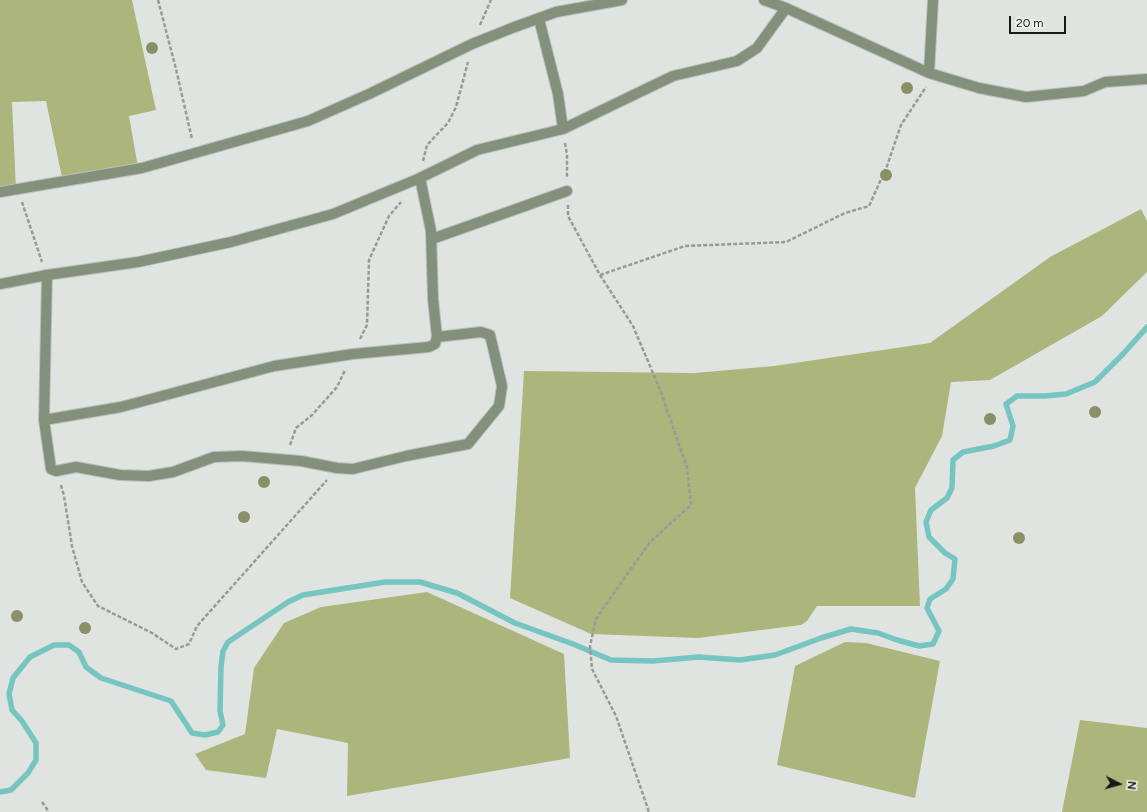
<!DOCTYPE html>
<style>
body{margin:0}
#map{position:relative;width:1147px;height:812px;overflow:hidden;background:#e0e4e1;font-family:Figtree,sans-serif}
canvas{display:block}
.north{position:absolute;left:1099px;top:764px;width:40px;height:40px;-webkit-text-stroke:3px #eef1ee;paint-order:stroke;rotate:96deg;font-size:11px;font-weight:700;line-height:16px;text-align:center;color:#181918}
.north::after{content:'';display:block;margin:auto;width:14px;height:18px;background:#181918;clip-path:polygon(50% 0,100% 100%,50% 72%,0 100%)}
.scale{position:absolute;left:1009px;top:16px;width:57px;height:18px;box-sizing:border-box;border:2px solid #181918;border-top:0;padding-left:5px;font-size:12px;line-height:14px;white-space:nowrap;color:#181918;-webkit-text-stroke:3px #eef1ee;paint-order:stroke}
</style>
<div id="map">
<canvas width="1147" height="812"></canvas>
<div class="north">N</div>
<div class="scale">20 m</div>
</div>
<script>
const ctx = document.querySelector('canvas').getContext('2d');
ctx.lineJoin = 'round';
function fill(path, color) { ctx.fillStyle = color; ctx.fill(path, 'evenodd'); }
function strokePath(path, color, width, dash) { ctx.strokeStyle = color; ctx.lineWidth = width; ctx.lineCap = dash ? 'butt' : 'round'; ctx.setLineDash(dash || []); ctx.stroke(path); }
fill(new Path2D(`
 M0,0H132L156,110L129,116L139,173L64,187L46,101L12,102L16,189H0Z
 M1141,209L1147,221V272L1102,316L990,380L951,382L942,436L915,488L920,606H817L807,621L801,625L698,638L591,634L510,598L524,371L695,373L774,366L930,343L1050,257Z
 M427,592L564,654L570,758L347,796L348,743L277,729L266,778L206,770L195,754L245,734L254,668L284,623L321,607Z
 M845,642L866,643L940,661L915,798L777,765L795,666Z
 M1080,720L1147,728V812H1062Z`), '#acb57b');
strokePath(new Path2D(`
 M0,792L11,790L28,773L36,760V743L22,721L12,710L9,694L13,678L30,657L54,645H69L79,652L86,667L101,678L171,701L192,733L205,735L218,732L223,725L220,711L221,667L223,651L228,642L288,602L303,595L385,582H420L457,593L515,623L573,644L611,660L653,661L699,657L740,660L775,655L821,638L851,629L878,633L897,640L919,646L933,644L939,631L927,608L930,599L946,589L953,579L955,559L945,553L929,537L926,522L931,510L947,498L952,488L953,460L963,452L994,446L1010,440L1013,426L1006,404L1017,396H1045L1066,394L1095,382L1123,354L1147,327`), '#76c5c1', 5.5);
const street = new Path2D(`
 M764,0L786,8L929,73L979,88L1026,97L1084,91L1105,82L1147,79
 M539,19L558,94L563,129
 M929,73L933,0
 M0,192L142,168L308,121L369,94L472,44L512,28L556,12L622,0
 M432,239L567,191
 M47,275L44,420L51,469L56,471L76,467L120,475L149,476L173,472L214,457L242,456L301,461L337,468L353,469L406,456L468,444L499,406L502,386L490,335L481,332L437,337
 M0,284L47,275L138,262L231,242L333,214L420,178L477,150L563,129L673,76L737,61L757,48L786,8
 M44,420L121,407L274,366L353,354L429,347L435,344L437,337L433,299L431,231L420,178`);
strokePath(street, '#bcbfbd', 12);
strokePath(new Path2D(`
 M158,0L176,69L192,139
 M480,25L491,0
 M565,143L567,155V178
 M423,161L427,145L448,123L456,107L468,62
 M22,202L42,262
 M568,205V216L600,275L633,326L661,392L687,468L691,505L650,542L621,583L596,619L590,646L592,669L616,716L649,812
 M600,275L685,246L786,242L845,213L869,206L887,166L901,125L926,87
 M360,339L367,325L369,260L389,216L401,202
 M290,445L296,428L312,415L337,387L345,370
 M61,485L64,496L72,546L82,582L98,606L152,633L176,649L189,644L197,626L327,480
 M42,802L49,812`), '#989b99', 2.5, [4, 2]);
strokePath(street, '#83917c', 10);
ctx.fillStyle = '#8a8f67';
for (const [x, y] of [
 [152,48],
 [907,88],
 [886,175],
 [1095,412],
 [990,419],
 [264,482],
 [244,517],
 [1019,538],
 [17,616],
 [85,628]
]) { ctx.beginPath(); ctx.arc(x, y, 6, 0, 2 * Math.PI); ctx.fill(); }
</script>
